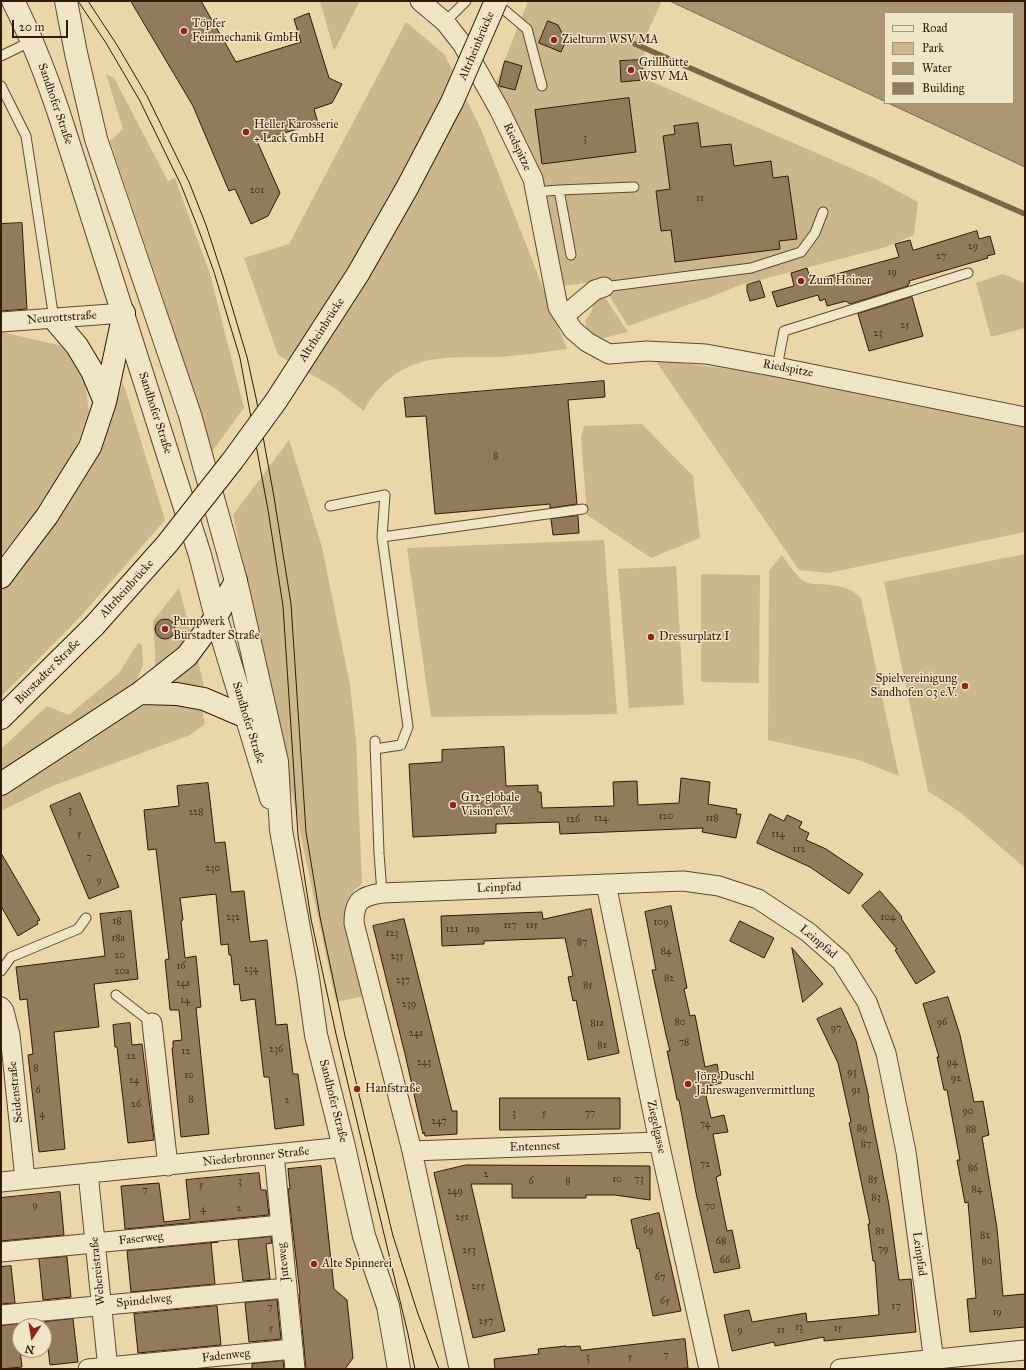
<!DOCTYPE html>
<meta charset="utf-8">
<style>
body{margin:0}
#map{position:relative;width:1026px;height:1370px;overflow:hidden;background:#e9d7aa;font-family:"IM FELL Great Primer",serif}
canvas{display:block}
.frame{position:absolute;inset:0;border:2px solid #341808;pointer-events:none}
.legend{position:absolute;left:884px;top:12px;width:130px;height:92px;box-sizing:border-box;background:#f1e5c8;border:1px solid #a5937b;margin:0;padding:5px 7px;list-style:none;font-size:12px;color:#341808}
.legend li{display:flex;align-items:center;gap:8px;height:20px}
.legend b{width:20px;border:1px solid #a5937b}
.north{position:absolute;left:12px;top:1318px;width:40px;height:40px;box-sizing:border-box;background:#f1e5c8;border:1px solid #a5937b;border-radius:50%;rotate:192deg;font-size:11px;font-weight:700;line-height:16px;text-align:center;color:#341808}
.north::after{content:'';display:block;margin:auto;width:14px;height:18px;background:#8f2418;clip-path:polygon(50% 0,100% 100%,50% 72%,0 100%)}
.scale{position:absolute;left:12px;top:20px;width:56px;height:18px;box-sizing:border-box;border:2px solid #341808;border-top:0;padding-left:5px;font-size:12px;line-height:14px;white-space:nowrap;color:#341808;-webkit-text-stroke:3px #f1e5c8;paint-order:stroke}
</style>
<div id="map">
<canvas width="1026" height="1370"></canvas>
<div class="frame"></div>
<ul class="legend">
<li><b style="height:5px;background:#f1e5c8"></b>Road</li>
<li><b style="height:11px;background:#cab78e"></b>Park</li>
<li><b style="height:11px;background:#ab9673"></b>Water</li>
<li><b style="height:11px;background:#927b5c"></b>Building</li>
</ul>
<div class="north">N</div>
<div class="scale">20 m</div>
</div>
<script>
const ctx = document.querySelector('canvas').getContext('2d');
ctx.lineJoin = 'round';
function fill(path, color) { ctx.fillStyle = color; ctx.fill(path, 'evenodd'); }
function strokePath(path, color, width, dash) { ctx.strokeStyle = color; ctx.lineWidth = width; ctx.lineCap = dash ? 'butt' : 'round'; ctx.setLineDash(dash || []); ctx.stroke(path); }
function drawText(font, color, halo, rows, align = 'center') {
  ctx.font = font + ' "IM FELL Great Primer",serif'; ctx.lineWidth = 3; ctx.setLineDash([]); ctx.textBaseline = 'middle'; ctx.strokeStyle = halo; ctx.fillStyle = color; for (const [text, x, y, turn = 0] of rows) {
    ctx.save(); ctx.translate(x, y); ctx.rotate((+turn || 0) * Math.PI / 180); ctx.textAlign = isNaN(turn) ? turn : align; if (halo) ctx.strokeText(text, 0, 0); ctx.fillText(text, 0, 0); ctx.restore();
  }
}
fill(new Path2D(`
 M301,1H360L334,51L320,1Z
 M528,1H658L661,3L643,42L648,80L874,178L918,202L914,235L886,247L740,285L713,296L628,326L600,281L562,286L495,85Z
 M406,22L445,55L481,129L567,349C545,352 523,355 501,357C479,358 458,356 437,359C405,362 377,383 364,411L333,387L278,355L244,258L289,244Z
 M106,74L114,78L168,181L175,178L210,274L244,408L210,454L162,295L110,141L123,129Z
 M1003,274L1025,283V328L991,337L976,283Z
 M604,296L628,332L596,340L587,329L585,321L592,311L593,300Z
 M1,332L68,347L85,382L89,412L75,451L37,509L1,556Z
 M655,360L781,375L1025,422V532L828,573L799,570Z
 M123,382L165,520L81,616L1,697V589L55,522L101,449Z
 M642,424L693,476L700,538L651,558L587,515L581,437L584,426Z
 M289,440L322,547L350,685L356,741L362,884L354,890L345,908L368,995L336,1002L233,515Z
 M604,540L617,714L431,717L407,548Z
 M1025,554V868L960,812L928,791L884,582Z
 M782,555C788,563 798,580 808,583C811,584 816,584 820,584C835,585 850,586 861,598L899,776L859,760L768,740L769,571Z
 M676,566L684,705L629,708L618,569Z
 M701,574L760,575L759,683L701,682Z
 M179,588L192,637L155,670V652L153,621Z
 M138,643L142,645L143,665L136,682L1,771V749L47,706L69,715L119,673Z
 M197,656L205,691L163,685Z
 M153,702L202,707L205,724L190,735L50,787L1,811V795L115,720L133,710Z`), '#cab78e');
const water = new Path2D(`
 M670,1H1025V167L888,103H1013V13H885V101Z`);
fill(water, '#ab9673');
strokePath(water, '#7b6448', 1);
strokePath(new Path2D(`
 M635,44L1025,214`), '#7b6448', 5.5);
const building = new Path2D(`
 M131,1H201L236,62L301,42L294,19L309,13L329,78L342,84L332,103L314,109L318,123L257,141L280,193L268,216L251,224L235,189L229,191L193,106Z
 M548,21L558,25L562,33L568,36L561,52L539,43Z
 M642,60L643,80L621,82L620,61Z
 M505,61L522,66L515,90L499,86Z
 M629,98L636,152L542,164L535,110Z
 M698,123L701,147L731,144L734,166L771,161L773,178L788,176L797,239L779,241L780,249L675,262L671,230L661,231L656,191L670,189L663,136L675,134L674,126Z
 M22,223L27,309L1,311V224Z
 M977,231L979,239L990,236L995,254L987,256L988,258L909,281L910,283L908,284V286L850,304L846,301L827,306L825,299L820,301L818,295L777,307L772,292L794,286L791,273L807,268L811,281L899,257L895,244L910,240L913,250Z
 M760,281L765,297L750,301L747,291V285Z
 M912,297L923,336L869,351L858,314Z
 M604,381L605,397L568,400L577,504L550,508V504L435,514L426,416L406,417L404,398Z
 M578,516L579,533L553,535L551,519Z
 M155 629a10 10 0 1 1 20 0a10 10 0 1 1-20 0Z
 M504,747L506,786L538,785V792H541L542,808L614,806L613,782L637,781L638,805L679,803L681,778L710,782L708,804L737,809L736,814H741L736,838L702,832L703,828L560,834L559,822L496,824V833L413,837L409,764L442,762V750Z
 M208,783L215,843L225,842L231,892L244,891L250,942L267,940L276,1025L287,1024L293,1074H298L304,1125L275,1129L269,1077H264L255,999L241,1001L239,984L234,985L231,955H229L228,944L221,945L216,894L180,898L183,920L181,921L185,958L196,956L201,1007L196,1008L209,1134L181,1137L172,1048H173V1041L182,1040L179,1010H170L165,960L169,959L156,849L148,850L144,810L179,806L177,786Z
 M80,793L119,887L89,899L50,806Z
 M770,814L784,821L787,815L802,822L799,828L809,833L806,840L826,849L863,874L849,894L810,867L757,843Z
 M1,853L40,920L37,921L38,924L18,936L1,906Z
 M880,891L902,917L901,918L935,972L916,984L895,950L897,949L862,906Z
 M671,906L687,988L684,989L690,1016L695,1015L705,1067L717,1064L721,1083L704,1087L711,1118L724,1115L728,1132L713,1134L721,1175L716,1177L727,1231L732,1230L740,1268L714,1273L696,1193L679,1100H677L672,1074L667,1051H670L666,1035L652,970H656L645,912Z
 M591,909L619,1053L588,1060L576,1000L573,1001L568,977L573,976L565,938L484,941V944L442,946L441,916L542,912L543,919Z
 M131,911L138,979L94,984L99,1027L54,1032L65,1149L39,1152L28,1055L33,1054L27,999L20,1000L16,967L105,956L100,914Z
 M404,919L452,1111H457V1134L425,1136L424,1132L423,1134L405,1054L373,926Z
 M740,921L774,938L764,958L730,941Z
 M792,948L823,984L803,1002Z
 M948,997L960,1035L974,1102L983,1101L989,1135L982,1137L997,1228L1003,1296L1025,1294V1327L970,1332L967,1299L976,1298L968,1202L965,1203L957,1160H960L947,1090H944L937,1057H939L923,1004Z
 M841,1008L856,1041L869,1098H868L889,1205L899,1280L911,1279L916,1332L824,1341V1337L775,1346L774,1342L732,1351L724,1315L749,1310L752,1322L806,1313L807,1322L879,1315L875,1261H873L868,1224H870L849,1123L851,1122L838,1063L817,1019Z
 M130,1023L132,1045L142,1044L154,1140L128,1143L117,1047H115L113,1025Z
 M500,1098H620V1129L500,1130Z
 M466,1165L650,1166V1200L615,1195H586V1198H512V1184H471L505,1331L473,1338L434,1173Z
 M321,1166L334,1289L347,1300L353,1358L345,1369H306L299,1294H300L288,1189H290L288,1169Z
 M259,1173L261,1190H266L269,1215L125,1229L121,1186L159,1183L164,1222L190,1219L186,1180Z
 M60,1192L64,1235L1,1241V1198Z
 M659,1213L681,1311L653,1316L639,1248L637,1249L631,1220Z
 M271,1237L272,1243L266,1244L270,1279L243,1281L238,1240Z
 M218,1242L211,1243L215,1284L131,1292L127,1251Z
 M67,1257L71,1297L43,1300L39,1259Z
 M11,1266L15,1303L1,1304V1267Z
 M277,1300L281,1339L249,1342L245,1303Z
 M217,1306L221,1345L138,1353L134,1314Z
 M73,1319L78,1362L50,1365L45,1322Z
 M17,1324L22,1367L1,1369V1326Z
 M685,1339L688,1368L677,1369H495L494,1359L539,1354L538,1349L566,1346V1347L580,1346L581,1350Z
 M283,1361L284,1369H252V1364Z`);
fill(building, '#927b5c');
strokePath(building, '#341808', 1);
const service = new Path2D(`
 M495,2L527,29L542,86
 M445,22L466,1
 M1,56L32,41
 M1,86L26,136L54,319
 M559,190L571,255
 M535,192L559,190L634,187
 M604,287L751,268L801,252L815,233L823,212
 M777,367L784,331L968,273
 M330,506L385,495L382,537
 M375,741L379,853L382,893
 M375,749L401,745L408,727L382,537L583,509
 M1,971L11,957L78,929L86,918
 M116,995L152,1023`);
const minor = new Path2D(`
 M420,1L445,22L463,45L499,109L533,179L558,307L573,330L587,342L609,354L647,351L706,354L777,367L1025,417
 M564,316L595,290L604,287
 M1,322L124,313
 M606,884L659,1142L709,1369
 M1,1007L4,1011L10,1035L25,1179
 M152,1023L168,1166
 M412,1151L659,1142
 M274,1154L295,1369
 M88,1173L108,1369
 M1,1182L344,1147
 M1,1252L281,1225
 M1,1315L287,1288
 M88,1369L293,1349
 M459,1369L412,1151L354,923C354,900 362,896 382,893L683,881L719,886L758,899L808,932L841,961L867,1002L886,1053L906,1152L935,1369
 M840,1369L1025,1350`);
const tertiary = new Path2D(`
 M13,1C34,42 50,85 64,129L200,555L216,617L271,798
 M66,1L76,53L96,139L190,415L236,581L277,762L281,830L308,978L316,1035L344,1147L364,1236L388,1306L399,1369`);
const secondary = new Path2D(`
 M54,319L77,346L92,371L105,402
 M1,577L47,516L90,447L105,402L124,313
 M140,693L177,694L204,699L246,717
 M1,718L94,626
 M1,784L140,693L187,656L216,617L236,581`);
strokePath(service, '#614830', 11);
strokePath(minor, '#614830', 21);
strokePath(tertiary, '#614830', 24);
strokePath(secondary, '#341808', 24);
strokePath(service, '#f1e5c8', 9);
strokePath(minor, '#f1e5c8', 19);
strokePath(tertiary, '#f1e5c8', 22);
strokePath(secondary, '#f1e5c8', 22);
strokePath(new Path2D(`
 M78,1L106,43L140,101L181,185L198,228L214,272L240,358L268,510L283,606L298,835L311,919L336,1034L408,1334L415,1369
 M88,1L117,45L147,96L189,182L206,225L224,280L247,357L256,398L274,497L291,604L306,832L320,917L345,1036L393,1236L418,1314L439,1369`), '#341808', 1);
const secondaryBridge = new Path2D(`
 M94,626L167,544L233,460L276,401L358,274L407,188L452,102L496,1`);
strokePath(secondaryBridge, '#341808', 24, []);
strokePath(secondaryBridge, '#f1e5c8', 22);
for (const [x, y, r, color] of [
 [184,31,4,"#8f2418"],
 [554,40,4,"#8f2418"],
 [631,70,4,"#8f2418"],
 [246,132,4,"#8f2418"],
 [801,281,4,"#8f2418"],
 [165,629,4,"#8f2418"],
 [651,637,4,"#8f2418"],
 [965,686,4,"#8f2418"],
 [453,805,4,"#8f2418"],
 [688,1084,4,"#8f2418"],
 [357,1089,4,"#8f2418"],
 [314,1264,4,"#8f2418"]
]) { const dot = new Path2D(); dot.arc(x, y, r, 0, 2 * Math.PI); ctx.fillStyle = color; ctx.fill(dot); strokePath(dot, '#f1e5c8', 1.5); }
drawText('10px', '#4c311d', null, [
 ["3",585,139],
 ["201",257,191],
 ["11",700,199],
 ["29",973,247],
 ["27",941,257],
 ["19",892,273],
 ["25",905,326],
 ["23",878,334],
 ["8",496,457],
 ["3",70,811],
 ["228",196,813],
 ["120",666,817],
 ["124",601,819],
 ["118",712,819],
 ["126",573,820],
 ["5",79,835],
 ["114",778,835],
 ["112",799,850],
 ["7",89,858],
 ["230",213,869],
 ["9",99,881],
 ["232",233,918],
 ["104",888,918],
 ["18",117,922],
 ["109",661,923],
 ["117",510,926],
 ["115",532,926],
 ["121",452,930],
 ["119",473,930],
 ["123",392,934],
 ["18a",118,939],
 ["87",582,943],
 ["84",666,952],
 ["20",120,956],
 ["235",397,957],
 ["16",181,967],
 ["234",251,970],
 ["20a",122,972],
 ["82",669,979],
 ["237",403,981],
 ["14a",183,984],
 ["85",588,986],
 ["14",185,1001],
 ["239",409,1005],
 ["80",680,1023],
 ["96",942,1023],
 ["81a",597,1024],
 ["97",836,1029],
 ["241",416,1034],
 ["78",684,1043],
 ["81",602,1046],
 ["236",276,1050],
 ["12",186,1052],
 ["22",131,1057],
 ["243",424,1063],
 ["94",952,1063],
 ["8",36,1069],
 ["93",852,1073],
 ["10",189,1076],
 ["92",956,1079],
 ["24",134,1081],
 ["6",38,1091],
 ["91",856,1091],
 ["8",191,1100],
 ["2",287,1101],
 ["26",136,1105],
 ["90",968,1112],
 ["3",514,1114],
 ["5",544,1114],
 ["77",590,1114],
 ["4",42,1115],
 ["247",439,1122],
 ["74",705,1125],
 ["89",862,1129],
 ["88",971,1130],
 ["87",866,1145],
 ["72",705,1165],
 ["86",973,1169],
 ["2",486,1175],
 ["10",617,1180],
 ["73",639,1180],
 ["85",873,1180],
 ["3",240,1182],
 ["6",531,1182],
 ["8",568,1182],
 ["5",201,1186],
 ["84",977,1190],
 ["7",145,1191],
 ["249",455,1192],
 ["83",876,1198],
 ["9",35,1206],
 ["70",710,1207],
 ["2",239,1209],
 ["4",203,1210],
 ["251",462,1218],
 ["69",648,1231],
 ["81",880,1232],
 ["82",985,1236],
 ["68",721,1242],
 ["79",883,1250],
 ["253",469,1251],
 ["66",725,1261],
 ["80",987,1262],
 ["67",660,1278],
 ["255",478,1287],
 ["65",665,1302],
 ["17",896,1307],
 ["7",270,1308],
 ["19",997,1313],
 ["257",486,1322],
 ["13",799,1328],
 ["5",271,1329],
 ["15",838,1329],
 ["9",740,1331],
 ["11",781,1331],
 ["7",666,1356],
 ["3",588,1358],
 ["5",630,1358]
]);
drawText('12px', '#341808', '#f1e5c8', [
 ["Töpfer",192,24],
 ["Feinmechanik GmbH",192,38],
 ["Zielturm WSV MA",562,40],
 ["Grillhütte",639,63],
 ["WSV MA",639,77],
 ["Heller Karosserie",254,125],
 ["+ Lack GmbH",254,139],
 ["Zum Hoiner",809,281],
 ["Pumpwerk",173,622],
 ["Bürstadter Straße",173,636],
 ["Dressurplatz I",659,637],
 ["Spielvereinigung",957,679,"right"],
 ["Sandhofen 03 e.V.",957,693,"right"],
 ["G12-globale",461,798],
 ["Vision e.V.",461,812],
 ["Jörg Duschl",696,1077],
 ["Jahreswagenvermittlung",696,1091],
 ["Hanfstraße",365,1089],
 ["Alte Spinnerei",322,1264]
], 'left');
drawText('12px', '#341808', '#f1e5c8', [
 ["Altrheinbrücke",477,46,-67],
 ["Sandhofer Straße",55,104,71],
 ["Riedspitze",517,147,65],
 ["Neurottstraße",62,318,-4],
 ["Altrheinbrücke",322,330,-57],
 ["Riedspitze",788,369,11],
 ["Sandhofer Straße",155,413,72],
 ["Altrheinbrücke",127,589,-48],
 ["Bürstadter Straße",48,672,-45],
 ["Sandhofer Straße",248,723,73],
 ["Leinpfad",499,888,-2],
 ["Leinpfad",818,942,40],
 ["Seidenstraße",16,1092,-96],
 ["Sandhofer Straße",333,1101,76],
 ["Ziegelgasse",656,1127,78],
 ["Entennest",535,1147,-2],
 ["Niederbronner Straße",256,1157,-6],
 ["Faserweg",141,1239,-6],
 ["Leinpfad",919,1254,82],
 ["Juteweg",284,1262,-96],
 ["Webereistraße",98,1271,-96],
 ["Spindelweg",144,1301,-6],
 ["Fadenweg",226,1356,-6]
]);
</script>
